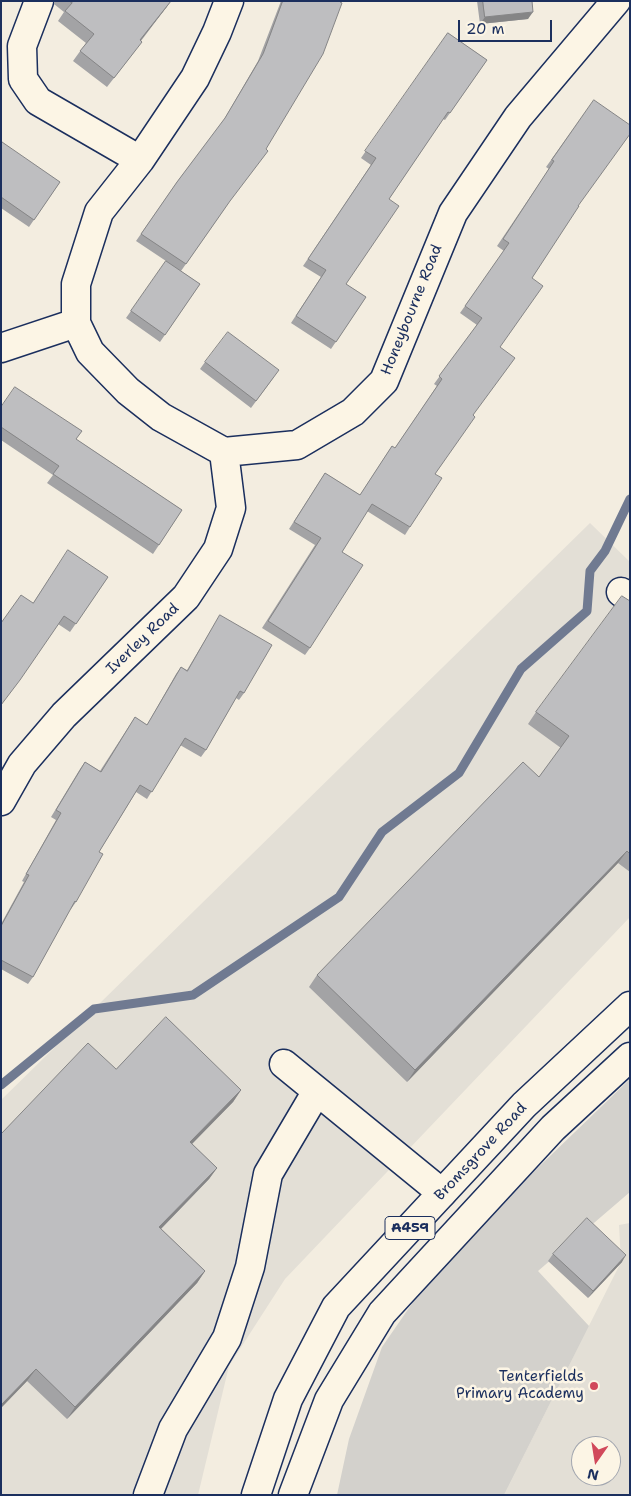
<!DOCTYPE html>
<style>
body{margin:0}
#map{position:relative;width:631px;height:1496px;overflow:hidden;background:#f3ede0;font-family:"Shantell Sans",sans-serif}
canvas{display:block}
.frame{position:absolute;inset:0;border:2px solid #1b2f5e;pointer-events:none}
.north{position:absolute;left:571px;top:1436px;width:50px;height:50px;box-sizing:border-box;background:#fcf5e5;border:1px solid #a2a6af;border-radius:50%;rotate:193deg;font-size:14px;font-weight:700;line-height:20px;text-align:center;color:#1b2f5e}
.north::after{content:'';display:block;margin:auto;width:18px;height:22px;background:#d1495b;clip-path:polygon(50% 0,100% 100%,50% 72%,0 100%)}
.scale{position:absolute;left:458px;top:20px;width:94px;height:22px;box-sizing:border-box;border:2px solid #1b2f5e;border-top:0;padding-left:6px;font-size:15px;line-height:18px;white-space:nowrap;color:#1b2f5e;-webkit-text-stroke:4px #fcf5e5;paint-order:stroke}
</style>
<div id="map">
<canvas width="631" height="1496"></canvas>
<div class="frame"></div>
<div class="north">N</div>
<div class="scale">20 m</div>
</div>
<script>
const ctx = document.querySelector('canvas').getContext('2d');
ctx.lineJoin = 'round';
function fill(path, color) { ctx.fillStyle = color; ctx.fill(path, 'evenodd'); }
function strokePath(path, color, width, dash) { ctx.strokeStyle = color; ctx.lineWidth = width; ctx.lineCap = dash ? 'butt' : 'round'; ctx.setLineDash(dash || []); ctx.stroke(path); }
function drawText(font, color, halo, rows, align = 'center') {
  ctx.font = font + ' "Shantell Sans",sans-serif'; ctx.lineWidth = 5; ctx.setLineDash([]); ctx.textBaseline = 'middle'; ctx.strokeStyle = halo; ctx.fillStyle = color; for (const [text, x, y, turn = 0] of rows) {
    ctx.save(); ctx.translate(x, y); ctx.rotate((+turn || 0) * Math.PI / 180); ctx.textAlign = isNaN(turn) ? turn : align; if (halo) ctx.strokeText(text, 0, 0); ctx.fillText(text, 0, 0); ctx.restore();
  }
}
fill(new Path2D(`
 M590,523L630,562V917L285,1279L229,1366L198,1495H1V1100Z
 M630,1223V1495H504L621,1262L619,1225ZM581,1446H611V1476H581Z`), '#e3dfd6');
fill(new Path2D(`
 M630,1079V1192L538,1271L589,1326L504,1495H337L349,1439L382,1347L429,1279L494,1210Z`), '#d3d1cc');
strokePath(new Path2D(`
 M1,1085L94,1009L193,995L339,897L382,832L459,773L521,669L587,611L590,571L605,551L630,499`), '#707a91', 9);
const minor = new Path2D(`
 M39,1L22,46L23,79L38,101L140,160
 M229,1L217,32L195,78L140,160L99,212L76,284V323L90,352L128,391L161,417L224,452L297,445L353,412L384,381L453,213L518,117L616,1
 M1,348L76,323
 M621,592L630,598
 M1,801L22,764L64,715L186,597L218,549L231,508L224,452
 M284,1064L442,1193
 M148,1495L173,1429L227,1338L250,1267L268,1174L317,1091`);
const major = new Path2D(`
 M256,1495L288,1399L336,1307L524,1105L630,1006
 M293,1495L329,1400L382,1313L553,1128L630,1057`);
strokePath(minor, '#1b2f5e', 31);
strokePath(major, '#1b2f5e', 31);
strokePath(minor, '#fcf5e5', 28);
strokePath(major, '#fcf5e5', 28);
fill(new Path2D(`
 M54,1H171L141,41L135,51L107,87L73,61L86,43L58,21L64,12L54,4Z
 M281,1H341L225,208L181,271L200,284L160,342L126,318L166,261L136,241L177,182L222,123L258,61Z
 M477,1H532L528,19L480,24Z
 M448,33L487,60L445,120L443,119L389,199L346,284L366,297L331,349L291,323L321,277L303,266L371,165L361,158Z
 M594,100L578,206L532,278L500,347L473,415L435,474L410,527L405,535L367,511L342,552L310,648L305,655L262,628L315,545L289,529L325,473L360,495L392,446L395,448L437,386L434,384L477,325L460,313L504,251L497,246L549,169L546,167Z
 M1,143L60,182L29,227L1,208Z
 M205,362L274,377L251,408L200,369Z
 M1,406L76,439L182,510L153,554L47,483L53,475L1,440Z
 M108,577L70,632L58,624L32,603Z
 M630,601V872L618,863L407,1082L309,987L317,975L539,777L561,748L528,724L536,712Z
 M220,615L244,693L239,700L236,698L206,750L201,757L180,745L147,799L136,792L99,852L76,902L71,909V908L33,977L28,984L1,969V924L24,882L22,881L56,820L51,817L80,769L85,762L100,771L135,717L147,725L176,674L181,667L187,670Z
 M116,1069L241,1090L233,1102L192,1144L217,1168L209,1179L161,1229L205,1271L197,1283L67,1419L27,1381L1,1408V1134Z
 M553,1254L622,1262L588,1298L548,1261Z`), '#a3a3a5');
fill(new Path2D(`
 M171,1L166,8L133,50L140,40Z
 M533,12L528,19L480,24L485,17Z
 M627,851L618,863L407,1082L415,1070Z
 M241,1090L233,1102L182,1154L190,1142Z
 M217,1168L209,1179L151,1239L159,1227Z
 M626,1255L622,1262L588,1298L593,1291Z
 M205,1271L197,1283L67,1419L75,1407Z
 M36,1369L27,1381L1,1408V1405Z`), '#858586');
const building = new Path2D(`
 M69,1H171L140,40L142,42L114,78L80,51L94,34L65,11L72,3Z
 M283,1H341L340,2L342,3L323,54L266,149L268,151L230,201L186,264L141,234L177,182L225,118L263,54Z
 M483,1H532L533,12L485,17Z
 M448,33L487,60L450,113L448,112L389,199L399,206L346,284L366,297L336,342L296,316L326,270L308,259L376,158L365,151Z
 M594,100L630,125V134L578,206H579L532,278L543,286L500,347L515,358L473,415L475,417L435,474L442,478L410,527L372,504L342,552L363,565L310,648L268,621L321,538L294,522L325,473L360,495L392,446L395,448L442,379L439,376L482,318L465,306L509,243L503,239L554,161L552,160Z
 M2,142L60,182L34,220L1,197V143Z
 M166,261L200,284L165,335L131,311Z
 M228,332L279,370L256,401L205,362Z
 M15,387L82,431L76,439L182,510L159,545L53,474L59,466L1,427V407Z
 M68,550L108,577L76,624L64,616L20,680L1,705V623L21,595L33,603Z
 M622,596L630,601V854L627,851L415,1070L317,975L523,762L539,777L569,736L536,712Z
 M220,615L272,645L244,693L240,691L206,750L185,738L152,792L140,785L99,852L103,854L76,902L75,901L33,977L1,960V926L29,875L26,874L61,813L56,810L85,762L101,772L135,717L147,725L181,667L187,671Z
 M166,1017L241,1090L190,1142L217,1168L159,1227L205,1271L75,1407L36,1369L1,1405V1134L88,1043L116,1069Z
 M587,1218L626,1255L593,1291L553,1254Z`);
fill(building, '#bebec0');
strokePath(building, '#858586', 1);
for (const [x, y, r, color] of [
 [594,1386,5,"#d1495b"]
]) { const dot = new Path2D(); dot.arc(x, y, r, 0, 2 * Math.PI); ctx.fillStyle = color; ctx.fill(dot); strokePath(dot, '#fcf5e5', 2); }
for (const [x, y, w] of [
 [410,1228,50]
]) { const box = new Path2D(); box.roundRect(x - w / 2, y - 11.5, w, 23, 4); ctx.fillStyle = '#fcf5e5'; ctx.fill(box); strokePath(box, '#1b2f5e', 1); }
drawText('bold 14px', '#1b2f5e', null, [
 ["A459",410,1228]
]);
drawText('15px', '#1b2f5e', '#fcf5e5', [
 ["Honeybourne Road",412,310,-68],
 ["Iverley Road",143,639,-44],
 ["Bromsgrove Road",481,1152,-47]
]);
drawText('15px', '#1b2f5e', '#fcf5e5', [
 ["Tenterfields",584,1377],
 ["Primary Academy",584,1394]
], 'right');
</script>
